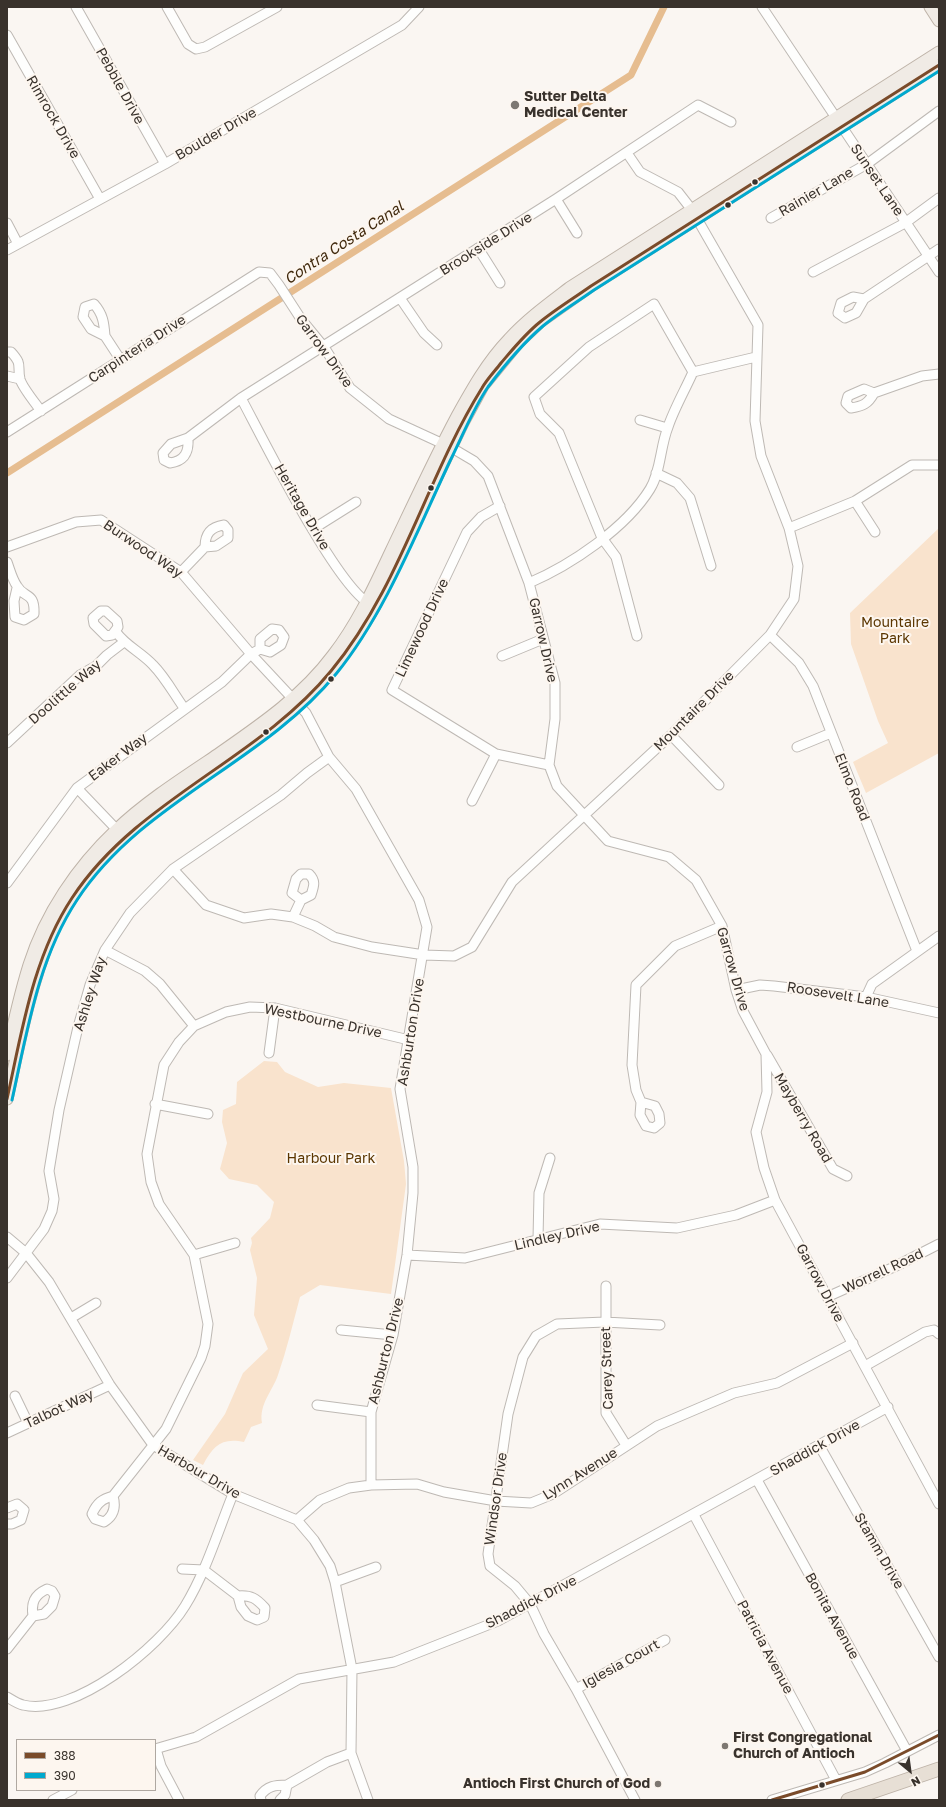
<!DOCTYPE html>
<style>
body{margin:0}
#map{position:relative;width:946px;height:1807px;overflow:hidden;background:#faf6f2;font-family:"Golos Text",sans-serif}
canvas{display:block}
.frame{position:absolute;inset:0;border:8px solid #39322c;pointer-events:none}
.legend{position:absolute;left:16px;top:1739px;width:140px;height:52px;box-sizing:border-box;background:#fdf6ef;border:1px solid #afa8a1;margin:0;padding:5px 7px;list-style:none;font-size:12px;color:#39322c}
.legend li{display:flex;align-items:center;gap:8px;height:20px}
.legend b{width:20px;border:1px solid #afa8a1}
.north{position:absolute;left:890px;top:1751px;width:40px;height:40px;-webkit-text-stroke:3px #fdf6ef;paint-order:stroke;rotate:151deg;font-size:11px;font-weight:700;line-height:16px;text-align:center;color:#39322c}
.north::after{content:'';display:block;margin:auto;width:14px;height:18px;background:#39322c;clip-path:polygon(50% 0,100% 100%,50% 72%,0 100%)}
</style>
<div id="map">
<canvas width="946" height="1807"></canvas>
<div class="frame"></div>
<ul class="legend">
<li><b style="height:5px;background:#7a4b2a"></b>388</li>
<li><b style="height:5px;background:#00a9ce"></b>390</li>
</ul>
<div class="north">N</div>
</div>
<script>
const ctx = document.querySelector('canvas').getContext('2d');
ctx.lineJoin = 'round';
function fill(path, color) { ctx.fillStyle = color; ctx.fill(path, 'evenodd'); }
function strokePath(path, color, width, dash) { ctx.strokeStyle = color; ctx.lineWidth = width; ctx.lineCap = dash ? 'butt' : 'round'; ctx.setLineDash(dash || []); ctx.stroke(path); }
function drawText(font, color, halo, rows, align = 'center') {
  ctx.font = font + ' "Golos Text",sans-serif'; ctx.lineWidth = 4; ctx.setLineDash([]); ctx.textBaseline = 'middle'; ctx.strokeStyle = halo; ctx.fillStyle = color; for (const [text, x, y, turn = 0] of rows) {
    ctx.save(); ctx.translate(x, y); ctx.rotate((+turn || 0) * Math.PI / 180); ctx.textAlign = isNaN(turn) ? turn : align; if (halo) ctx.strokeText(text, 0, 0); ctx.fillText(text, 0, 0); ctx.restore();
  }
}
fill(new Path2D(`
 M939,528V753L866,793L853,762L888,743L878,721L851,644L850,613Z
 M264,1061L277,1062L285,1072L318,1087L344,1083L391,1088L404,1161L406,1184L391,1294L320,1285L300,1297C293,1323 287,1349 278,1375C272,1392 259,1404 262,1423L251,1427L244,1442C222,1437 213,1446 203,1465L193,1460L225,1414L243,1373L268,1349L254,1315L257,1278L250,1250L252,1243L251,1238L270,1218L274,1202L257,1185L229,1179L220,1169L227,1143L222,1122L223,1110L236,1104L237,1082Z`), '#f9e3cd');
strokePath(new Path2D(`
 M7,473L631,75L664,7`), '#e6bd90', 7);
const minor = new Path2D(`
 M76,7L165,164
 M167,7L188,44L196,49L205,47L277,7
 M762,7L939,272
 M7,35L100,199
 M556,199L577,233
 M771,218L867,164L939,111
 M7,223L18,244
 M478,248L500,283
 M7,250L165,164L402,25L419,7
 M813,272L905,223L939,198
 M400,298L424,333L437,345
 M864,299L853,297L841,303L838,313L845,318L856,313L864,299L939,249
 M105,336C104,323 103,314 94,304L85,307L83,317L91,329L105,336L120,359
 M7,352H11C23,365 17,365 20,379C22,387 36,404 41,411
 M7,376L20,379
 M874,393L864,389L848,396L846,403L851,408C863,406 868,404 874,393L922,376L939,374
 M241,398C262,437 338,591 372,605
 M640,420L667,428
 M7,432L259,272L270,273L279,285L301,319L324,347L350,388L389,419L452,448L474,461L488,476L529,583L555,683V719L549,765L557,786L608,841L669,857L696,880L722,926L736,990L743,1011L766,1054L767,1092L756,1132L764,1168L775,1200L939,1504
 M188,438C189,452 185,461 170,463L164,460L163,453L171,444L188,438L241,398L556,199L698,105L731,122
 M656,473L677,483L690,498L711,566
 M855,501L875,532
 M500,506L481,517L467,532L392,690L496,754L549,765
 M789,528L855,501L912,465H939
 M313,529L356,502
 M7,547L76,522L101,520L181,572L251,654L306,713L329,757L356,789L419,900L427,927L400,1089L413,1167V1193L407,1255L393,1335L371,1412V1485
 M7,562C10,570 12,579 17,586C24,599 35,591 34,614L24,620L15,617L14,601L17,588
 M181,572L205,547L216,546L228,538V530L224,525C210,527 205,534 205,547
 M529,583C571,565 626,528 650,489C661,471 660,447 668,427C674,409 685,390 693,372L756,357
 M101,611H106L117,621L118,627L112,635L106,636L94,624L93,618Z
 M116,632C126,646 141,652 153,665C165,677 174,694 184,708
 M770,635L799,663L813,686L917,951
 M637,636L616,557L602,538L559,433L540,414L534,397L589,347L654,304L693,372
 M502,656L543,639
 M671,735L719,785
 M7,743L80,675L96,666L107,655L124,642
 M797,747L831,733
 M77,788L121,834
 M472,801L496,754
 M173,869L206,905L244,918L271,914L293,917L315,926L334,937L372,947L424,955L454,956L472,947L512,882L671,735L770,635L794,599L798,566L789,528L761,456L755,421L758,325L692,210L678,192L640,172L627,153
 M301,874H309C316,881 314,886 311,895L301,900L292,893L296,879Z
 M7,883L77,788L222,682L251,654L260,649L270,652L281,645L284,637L279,630L272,629L260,639V649
 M293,917L301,900
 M105,950L145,971L160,984L194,1026
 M736,990L760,985L774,986L866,997L939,1013
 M866,997L872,984L939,936
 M269,1053L275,1008
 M767,1055L833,1169L847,1176
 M641,1102L655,1106L659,1114L660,1123L654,1128L646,1126L640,1115L641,1102L636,1090L632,1065L636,985L675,946L722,926
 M155,1104L208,1114
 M7,1237L26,1253L49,1282L110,1385L153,1445L233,1494L297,1520L314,1540L330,1566L335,1582L352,1669L351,1753L368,1800
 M538,1239L539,1193L550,1158
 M194,1255L235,1243
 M407,1255L465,1258L600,1224L677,1228L736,1215L775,1200
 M7,1278L44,1229L52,1211L54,1199L49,1171L59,1110L78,1027L90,985L105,950L130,913L173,869L281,795L307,773L329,757
 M606,1286V1413L626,1445
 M827,1297L894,1267L939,1244
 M71,1318L96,1303
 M341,1330L393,1335
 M865,1366L925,1332L934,1330L939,1334
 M15,1396L28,1423
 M317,1405L371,1412
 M7,1433L110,1385
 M819,1445L939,1657
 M757,1480L907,1751
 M113,1496C116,1507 114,1516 104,1522L95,1519L92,1514C97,1503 102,1499 113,1496L166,1429L201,1358L205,1346L208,1324L194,1255L159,1204L151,1182L147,1154L164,1065L179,1042L194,1026L226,1012L250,1007L275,1008L409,1040
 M7,1508L17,1504L24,1510L21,1520L12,1524H7
 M694,1515L836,1780
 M297,1520L320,1500L349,1488L371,1485L417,1484L444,1492L496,1501L531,1503L553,1494L657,1426L734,1393L777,1383L853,1343
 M182,1569L204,1570L238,1596L241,1607L248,1616L257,1620L264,1617L265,1608C256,1598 251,1595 238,1596
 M335,1582L376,1567
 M7,1649L33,1616L44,1614L52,1606L55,1596L52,1591L47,1589C34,1595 31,1603 33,1616
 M576,1689L665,1640
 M7,1697C12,1700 18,1704 23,1705C74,1717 160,1647 185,1606C206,1572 218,1531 233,1494
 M155,1749L196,1737L299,1679L394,1662L498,1621L888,1407
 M156,1749L161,1766L179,1800
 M287,1785L327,1762L351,1753
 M53,1800L72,1790
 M261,1800L260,1796C267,1786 275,1785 287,1785L285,1795L280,1800
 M635,1800L576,1689L544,1634L530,1604L515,1586L490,1566L488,1554L508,1414L523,1357L536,1336L557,1324L605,1322L660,1325
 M772,1800L865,1772L885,1763L939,1735`);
const major = new Path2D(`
 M930,7L939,21
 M7,1055C13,1025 20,994 29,965C45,914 77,867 116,830C144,803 181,779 214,757C257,727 301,698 333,655C357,624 373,589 390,553C412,507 433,461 457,416C472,389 487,362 509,339C526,320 548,304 569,288L939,52
 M7,1099C19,1045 29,990 50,938C59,916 74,894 88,875C93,867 101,861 107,854C163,794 239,759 299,705C331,676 354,643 375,606L463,423L483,386L519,342L540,322L591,286L939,65`);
const highway = new Path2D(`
 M848,1800L939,1769`);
strokePath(minor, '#beb9b4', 11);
strokePath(major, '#beb3a8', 13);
strokePath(highway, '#beb3a8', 15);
strokePath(minor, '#fefefd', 9);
strokePath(major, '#f0ebe5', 11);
strokePath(highway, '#e7dfd5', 13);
strokePath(new Path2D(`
 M7,1099C22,1031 33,957 72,898C137,799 257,761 331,671C400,588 426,478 482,388C487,379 495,371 501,363C513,349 525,334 540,322C556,309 574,298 591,286L939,65
 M772,1800L865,1772L939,1735`), '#7a4b2a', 3);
strokePath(new Path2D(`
 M12,1100C27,1032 38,959 77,900C142,801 262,764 336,674C385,614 417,531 450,461C462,437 473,409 488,387C504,366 523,343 543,326C559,313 577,302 594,290L939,71`), '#00a9ce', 3);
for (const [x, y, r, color] of [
 [515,105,5,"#7d7771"],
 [755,182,3.5,"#39322c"],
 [728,205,3.5,"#39322c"],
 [431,488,3.5,"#39322c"],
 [331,679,3.5,"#39322c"],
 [266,732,3.5,"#39322c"],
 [725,1746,4,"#7d7771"],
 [658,1784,4,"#7d7771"],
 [822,1785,3.5,"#39322c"]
]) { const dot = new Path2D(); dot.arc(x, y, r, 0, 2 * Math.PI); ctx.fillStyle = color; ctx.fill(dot); strokePath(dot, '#fdf6ef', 1.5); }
drawText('14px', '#39322c', '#fdf6ef', [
 ["Pebble Drive",120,86,61],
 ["Rimrock Drive",53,117,60],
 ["Boulder Drive",216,134,-30],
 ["Sunset Lane",877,180,56],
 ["Rainier Lane",816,192,-30],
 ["Brookside Drive",486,244,-32],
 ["Carpinteria Drive",137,349,-33],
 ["Garrow Drive",324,351,54],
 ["Heritage Drive",302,507,60],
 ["Burwood Way",143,549,34],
 ["Limewood Drive",422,628,-65],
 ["Garrow Drive",543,640,77],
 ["Doolittle Way",65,692,-41],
 ["Mountaire Drive",694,711,-45],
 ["Eaker Way",118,757,-37],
 ["Elmo Road",852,787,68],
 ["Garrow Drive",733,969,74],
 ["Ashley Way",90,994,-72],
 ["Roosevelt Lane",838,995,9],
 ["Westbourne Drive",323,1021,12],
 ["Ashburton Drive",411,1032,-81],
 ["Mayberry Road",803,1118,60],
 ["Lindley Drive",557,1236,-13],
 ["Worrell Road",883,1271,-25],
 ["Garrow Drive",820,1283,62],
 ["Ashburton Drive",386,1351,-76],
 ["Carey Street",607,1368,-92],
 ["Talbot Way",59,1409,-25],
 ["Shaddick Drive",815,1448,-29],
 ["Harbour Drive",199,1472,30],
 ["Lynn Avenue",580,1474,-32],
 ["Windsor Drive",496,1499,-82],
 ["Stamm Drive",879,1551,60],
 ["Shaddick Drive",531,1602,-27],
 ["Bonita Avenue",832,1616,61],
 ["Patricia Avenue",765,1647,62],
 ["Iglesia Court",621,1664,-29]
]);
drawText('bold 14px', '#39322c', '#fdf6ef', [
 ["Sutter Delta",524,97],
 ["Medical Center",524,113],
 ["First Congregational",733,1738],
 ["Church of Antioch",733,1754],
 ["Antioch First Church of God",650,1784,"right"]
], 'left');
drawText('14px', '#5b3600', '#fdf6ef', [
 ["Mountaire",895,623],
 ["Park",895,639],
 ["Harbour Park",331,1159]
]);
drawText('italic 15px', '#412a0e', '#fdf6ef', [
 ["Contra Costa Canal",344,243,-33]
]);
</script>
